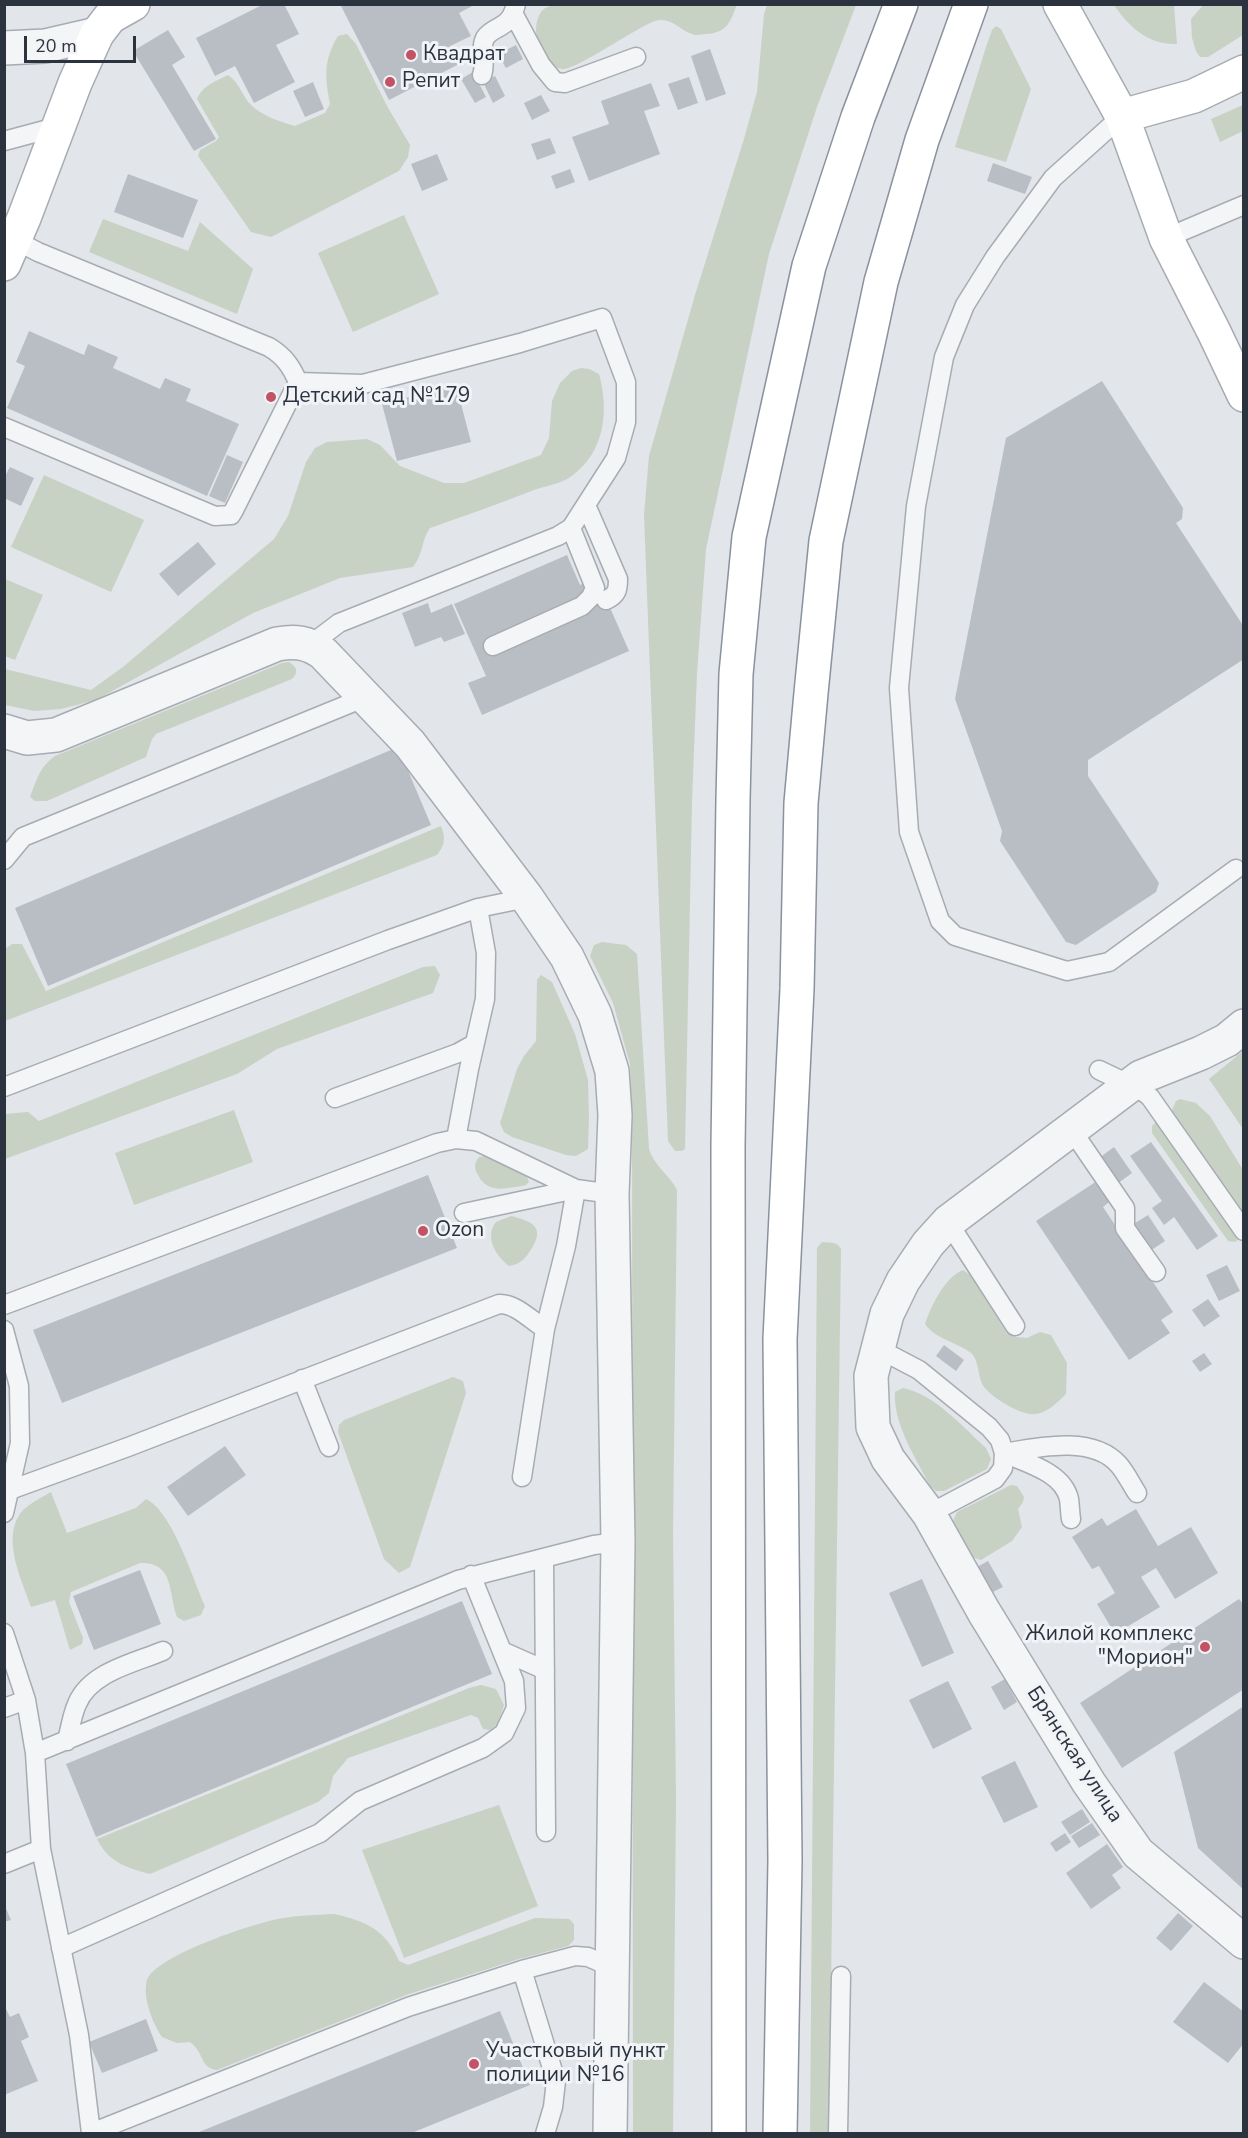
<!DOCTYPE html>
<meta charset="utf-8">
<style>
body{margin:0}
#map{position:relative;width:1248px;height:2138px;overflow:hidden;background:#e2e5e9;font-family:"Nunito Sans",sans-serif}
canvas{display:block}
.frame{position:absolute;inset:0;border:6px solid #2b333f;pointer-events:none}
.scale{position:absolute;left:24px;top:36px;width:112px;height:27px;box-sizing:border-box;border:3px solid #2b333f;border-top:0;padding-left:8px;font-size:18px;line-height:21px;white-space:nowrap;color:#2b333f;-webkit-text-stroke:4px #f1f3f6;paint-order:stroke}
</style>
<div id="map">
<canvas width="1248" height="2138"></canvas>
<div class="frame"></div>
<div class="scale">20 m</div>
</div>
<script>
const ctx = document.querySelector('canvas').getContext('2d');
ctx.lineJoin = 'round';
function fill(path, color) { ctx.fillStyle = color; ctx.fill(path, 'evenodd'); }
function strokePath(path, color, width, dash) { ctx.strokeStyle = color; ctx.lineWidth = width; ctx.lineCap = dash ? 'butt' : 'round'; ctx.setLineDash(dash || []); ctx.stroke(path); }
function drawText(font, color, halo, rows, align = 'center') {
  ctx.font = font + ' "Nunito Sans",sans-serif'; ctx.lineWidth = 6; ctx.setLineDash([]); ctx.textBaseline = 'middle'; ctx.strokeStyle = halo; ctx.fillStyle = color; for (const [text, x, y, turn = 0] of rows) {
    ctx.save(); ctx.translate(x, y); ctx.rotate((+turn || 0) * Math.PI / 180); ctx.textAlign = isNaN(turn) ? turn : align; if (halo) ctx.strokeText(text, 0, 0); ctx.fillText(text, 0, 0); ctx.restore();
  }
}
fill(new Path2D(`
 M1204,4L1243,5V35L1208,57H1200L1196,51L1192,38L1191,19Z
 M552,5H736V7C730,24 725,33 706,34C702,34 696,36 692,34C679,30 671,16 655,21C635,28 575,71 562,69C540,66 529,29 541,12C544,8 548,7 552,5Z
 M767,5H856L817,107L769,254L706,549L697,673L692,802L685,1149L682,1151H675L668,1141L644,515L649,456L695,295L744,139L757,92L764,14Z
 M1114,5H1174L1177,44C1148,45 1129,27 1114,5Z
 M996,26L1001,29L1031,89L1006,162L955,147L986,47L992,30Z
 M347,34L356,44L387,106L410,145L408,157L399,171L271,237L251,232L198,156L200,150L216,141L219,137L197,99C202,86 216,81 228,75C240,83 242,96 251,105C262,116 281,122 295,126L325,113L330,104C325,77 323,61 338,36Z
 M1243,105V131L1220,142L1211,119Z
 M404,215L439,294L353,332L318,253Z
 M103,219L188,251L200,222L253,269L237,314L89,252Z
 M581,368L589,369L599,374C609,410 605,451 573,475C564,483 546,486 534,490C500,503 465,516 430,528C421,540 424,553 413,567L340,578L253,613L96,700L61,709L34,711L5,705V669L91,690L123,667L274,539L288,516L306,462L315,448L327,442L367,439L380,445L400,466L444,483H464L541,455L549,438L552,401L560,383L572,371Z
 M44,475L144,520L111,592L11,547Z
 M5,579L43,595L15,660L5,656Z
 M289,662C297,667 299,672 292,679L156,734L152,739L146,757L47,801H35L30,797C36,781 40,766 55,756L282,663Z
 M441,826C446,839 445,844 437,855L5,1021V949L12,944H22L46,991Z
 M602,942L626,945L637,954L649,1149C654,1166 669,1174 677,1190L673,1533L676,1800L673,2133H633L632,1115L630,1064L613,1003L590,956L594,945Z
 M435,966L440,975L433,993L277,1049L237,1074L5,1159V1114L28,1112L39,1121L423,967Z
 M541,975L552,982L575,1034L588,1080L589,1118L588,1149L576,1156L566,1155L512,1137L504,1132L500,1123L517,1069L524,1056L536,1041L537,980Z
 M1243,1051V1129L1209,1079Z
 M1180,1099L1196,1103L1210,1116L1243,1170V1220L1171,1112L1176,1101Z
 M234,1110L253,1162L134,1205L115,1153Z
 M1157,1121L1239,1238C1237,1243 1233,1242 1228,1241L1152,1133V1126Z
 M485,1156L526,1175L529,1182L526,1185C508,1188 488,1195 478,1175C474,1168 474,1164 479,1157Z
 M511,1216C532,1221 545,1227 532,1248C525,1259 521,1264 509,1266C496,1256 484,1237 496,1222Z
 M822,1242C830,1243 837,1241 841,1249L829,2133L810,2134L817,1248Z
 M963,1270L970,1275L1006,1332L1016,1337L1027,1338L1040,1332L1051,1335L1067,1363L1066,1394C1058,1402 1048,1412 1036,1414C1021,1416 993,1398 984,1387C977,1377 980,1361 971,1353C957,1342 935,1339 925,1324C931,1306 945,1277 963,1270Z
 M453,1377L463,1381L466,1393L410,1567L399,1573L384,1559L338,1432L339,1425L344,1420Z
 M903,1388C934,1394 963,1427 986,1448L991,1459L987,1469L944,1491H936L930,1486C916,1458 893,1424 895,1392Z
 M1011,1485L1017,1486L1024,1497L1023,1502L1018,1509L1022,1527L1012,1541L981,1560C964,1556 959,1538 952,1523L957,1512Z
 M51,1492L67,1533L136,1508L146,1499C172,1511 193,1579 205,1606L201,1615L184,1621L177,1617C168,1593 175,1562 140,1563L71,1592L69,1602L83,1638L82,1644L70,1650L55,1600L31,1607C21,1578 0,1536 23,1510C31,1503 42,1497 51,1492Z
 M481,1685L496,1689L504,1705L498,1724L490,1730L483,1729L478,1718L471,1715L348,1758L333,1776L329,1793L318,1802L150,1874C127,1868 108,1862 97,1839L469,1688Z
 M499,1805L538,1906L404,1958L362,1850Z
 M334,1914C366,1921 386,1930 399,1961L408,1965L535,1918L569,1919L574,1924V1940L568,1946L519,1959L409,1994L217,2070C200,2068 204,2052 190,2042L177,2043L162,2037C153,2024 142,1997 147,1980C155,1956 252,1924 278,1919C296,1915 316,1915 334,1914Z`), '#c7d2c4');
fill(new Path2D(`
 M264,4H284L299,34L276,45L295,82L254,103L235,66L215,76L196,38Z
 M340,4H476L459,13L471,36L450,46L459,64L389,100Z
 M168,30L185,57L172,65L216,139L194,151L133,51Z
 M516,45L523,59L506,68L498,54Z
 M710,49L726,94L706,101L691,56Z
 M473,72L486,97L475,103L461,79Z
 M495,76L505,96L493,103L483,82Z
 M689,77L698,103L678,110L668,84Z
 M313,82L324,109L305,117L293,91Z
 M651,83L660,106L644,111L660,154L589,181L572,137L609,124L601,101Z
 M541,95L550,111L532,120L524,103Z
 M550,138L556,153L537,160L531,144Z
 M437,154L448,180L422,191L411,164Z
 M993,163L1032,177L1025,194L987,181Z
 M570,169L575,182L556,189L551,176Z
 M128,174L198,200L183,238L114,212Z
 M29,331L84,355L88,344L118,357L113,368L160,389L165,378L191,389L186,401L239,424L207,496L7,408L25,366L16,362Z
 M1102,381L1183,508L1182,519L1176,523L1244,627V659L1088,760V776L1159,883L1156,892L1076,945L1066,942L1000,841L1002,831L955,699L1006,438Z
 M456,385L471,442L397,461L382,404Z
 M227,455L243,462L225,503L209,496Z
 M10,467L34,478L21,506L4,498V478Z
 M198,542L216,564L178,596L159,574Z
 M567,555L580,585L597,578L629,651L482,715L468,683L486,676L454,604Z
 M428,603L431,613L452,604L465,634L444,642L441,637L415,647L402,613Z
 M398,747L431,825L48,986L15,908Z
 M1151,1142L1218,1236L1197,1250L1174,1217L1164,1225L1152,1208L1162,1201L1130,1156Z
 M1114,1147L1132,1173L1117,1184L1099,1158Z
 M428,1175L457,1248L62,1403L33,1330Z
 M1100,1179L1113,1199L1103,1207L1173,1312L1161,1320L1170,1333L1129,1360L1036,1221Z
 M1148,1215L1165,1241L1150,1251L1132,1225Z
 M1227,1265L1240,1291L1219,1301L1206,1275Z
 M1208,1299L1220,1316L1204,1327L1192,1310Z
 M944,1345L964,1360L956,1371L936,1356Z
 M1204,1353L1212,1364L1200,1372L1192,1361Z
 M225,1446L246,1475L188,1516L167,1487Z
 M1136,1509L1158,1546L1191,1527L1218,1573L1175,1599L1156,1568L1141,1577L1160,1607L1115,1634L1097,1604L1115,1593L1099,1566L1092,1569L1072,1537L1102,1518L1107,1526Z
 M988,1561L1003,1587L989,1594L975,1568Z
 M140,1570L161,1624L94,1650L73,1596Z
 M922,1579L954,1653L922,1667L889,1593Z
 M1239,1599L1244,1605V1689L1122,1768L1080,1703Z
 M462,1601L492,1674L96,1837L66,1764Z
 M1005,1679L1017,1702L1004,1710L991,1687Z
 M948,1681L972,1729L933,1749L909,1700Z
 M1244,1706V1890L1198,1848L1174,1752Z
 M1015,1761L1038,1807L1004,1823L981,1777Z
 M1082,1809L1090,1822L1070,1835L1061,1822Z
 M1092,1823L1100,1835L1079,1848L1071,1836Z
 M1065,1833L1071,1842L1056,1852L1050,1843Z
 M1107,1844L1123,1867L1112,1875L1121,1888L1091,1909L1066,1873Z
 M4,1904L11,1920L4,1922Z
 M1178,1913L1193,1926L1171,1951L1156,1938Z
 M1204,1982L1244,2012V2043L1228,2063L1173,2022Z
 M4,2005L10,2017L19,2013L29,2037L21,2041L38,2081L4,2095Z
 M500,2011L530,2085L414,2132L415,2134H194Z
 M146,2019L158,2051L102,2073L89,2042Z`), '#b9bec5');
const service = new Path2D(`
 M513,13L541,65L555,82L565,83L636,57
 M482,75C487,62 479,50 485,38C490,30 498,29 504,24C511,20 514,12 516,4
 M1122,116L1053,178L995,257L965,305L944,357L916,506L899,688L909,832L940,921L955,936L1067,971L1109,962L1236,869
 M4,141L60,126
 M1166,238L1244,205
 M15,240L38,252L269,347C284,356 291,366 298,382L363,384L520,343L602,318L626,382V422L616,458L571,528L558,536L339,623L310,645
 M4,427L215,516L231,515L234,510L298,382
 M586,505L618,579C618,590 617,595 606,600
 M493,646L582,606L591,597L595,588L571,528
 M4,860L23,837L366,697
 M1099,1070L1141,1090L1150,1097L1244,1231
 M4,1087L388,940L478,908L527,898
 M335,1098L458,1053L474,1044
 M1071,1129L1125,1208V1228L1156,1272
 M456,1139L469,1069L485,999L486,953L478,908
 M464,1213L576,1189L566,1246L545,1329L522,1477
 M948,1222L1015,1326
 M4,1305L437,1143L456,1139L476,1141L576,1189L612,1194
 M4,1330L19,1386L20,1443L4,1513
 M877,1348L919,1370L989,1427L1000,1440L1004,1453C1039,1447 1093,1435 1119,1465C1126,1473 1131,1484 1137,1493
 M302,1379L329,1447
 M10,1490L128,1447L499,1304C515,1303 532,1321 545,1329
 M929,1514L995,1479L1003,1468L1004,1453C1026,1463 1063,1472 1069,1499C1070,1506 1070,1513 1071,1519
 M544,1558L546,1832
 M4,1633L26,1700L35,1753L41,1849L79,2035L91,2133
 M502,1651L545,1670
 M4,1708L26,1700
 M67,1741C70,1729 72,1715 77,1704C90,1672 134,1663 163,1651
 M35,1753L458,1580L594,1545L618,1542
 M4,1864L41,1849
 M61,1948L320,1833L360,1801L483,1748L504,1733L516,1708L514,1681L471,1575
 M522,1970L556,2081L553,2107L545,2134
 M91,2133L408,2007L522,1970L575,1956L588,1957L613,1968
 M838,2134L841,1976`);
const minor = new Path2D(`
 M4,48L45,46L97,34
 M4,731L27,738L56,735L277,644C296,641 307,642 323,653L410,744L527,898L567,957L595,1015L612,1071L615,1115L612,1194L618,1542L610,2134
 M1244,1026L1227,1040L1201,1053L1141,1077L948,1222L928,1244L903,1281L887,1314L871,1376L873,1427L888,1459L929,1514L984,1612L1089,1783L1138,1853L1244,1942`);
const secondary = new Path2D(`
 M1060,4L1122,116L1166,238L1214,332L1244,395
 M1122,116L1194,96L1244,72
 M4,264L24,218L75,83L97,34L110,17L133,4`);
const trunk = new Path2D(`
 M729,2134L728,1146L733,800L736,674L749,537L809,266L858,117L901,4
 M780,2134L785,1861L780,1339L797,989L801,803L811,693L826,541L881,282L922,140L971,4`);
strokePath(service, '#a7acb3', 21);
strokePath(minor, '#a7acb3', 36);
strokePath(secondary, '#a7acb3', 36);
strokePath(trunk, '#8a929e', 36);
strokePath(service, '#f4f5f7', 18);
strokePath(minor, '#f4f5f7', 33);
strokePath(secondary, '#fff', 33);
strokePath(trunk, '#fff', 33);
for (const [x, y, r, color] of [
 [411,55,6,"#c25264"],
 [390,82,6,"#c25264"],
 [271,397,6,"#c25264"],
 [423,1231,6,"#c25264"],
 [1205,1647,6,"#c25264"],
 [474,2064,6,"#c25264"]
]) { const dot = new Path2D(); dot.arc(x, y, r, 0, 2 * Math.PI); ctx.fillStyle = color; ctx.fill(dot); strokePath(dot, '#f1f3f6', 2); }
drawText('21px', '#2b333f', '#f1f3f6', [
 ["Квадрат",423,55],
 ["Репит",402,82],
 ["Детский сад №179",283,397],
 ["Ozon",435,1231],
 ["Жилой комплекс",1193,1635,"right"],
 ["\"Морион\"",1193,1659,"right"],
 ["Участковый пункт",486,2052],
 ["полиции №16",486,2076]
], 'left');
drawText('21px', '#2b333f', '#f1f3f6', [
 ["Брянская улица",1074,1755,57]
]);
</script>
